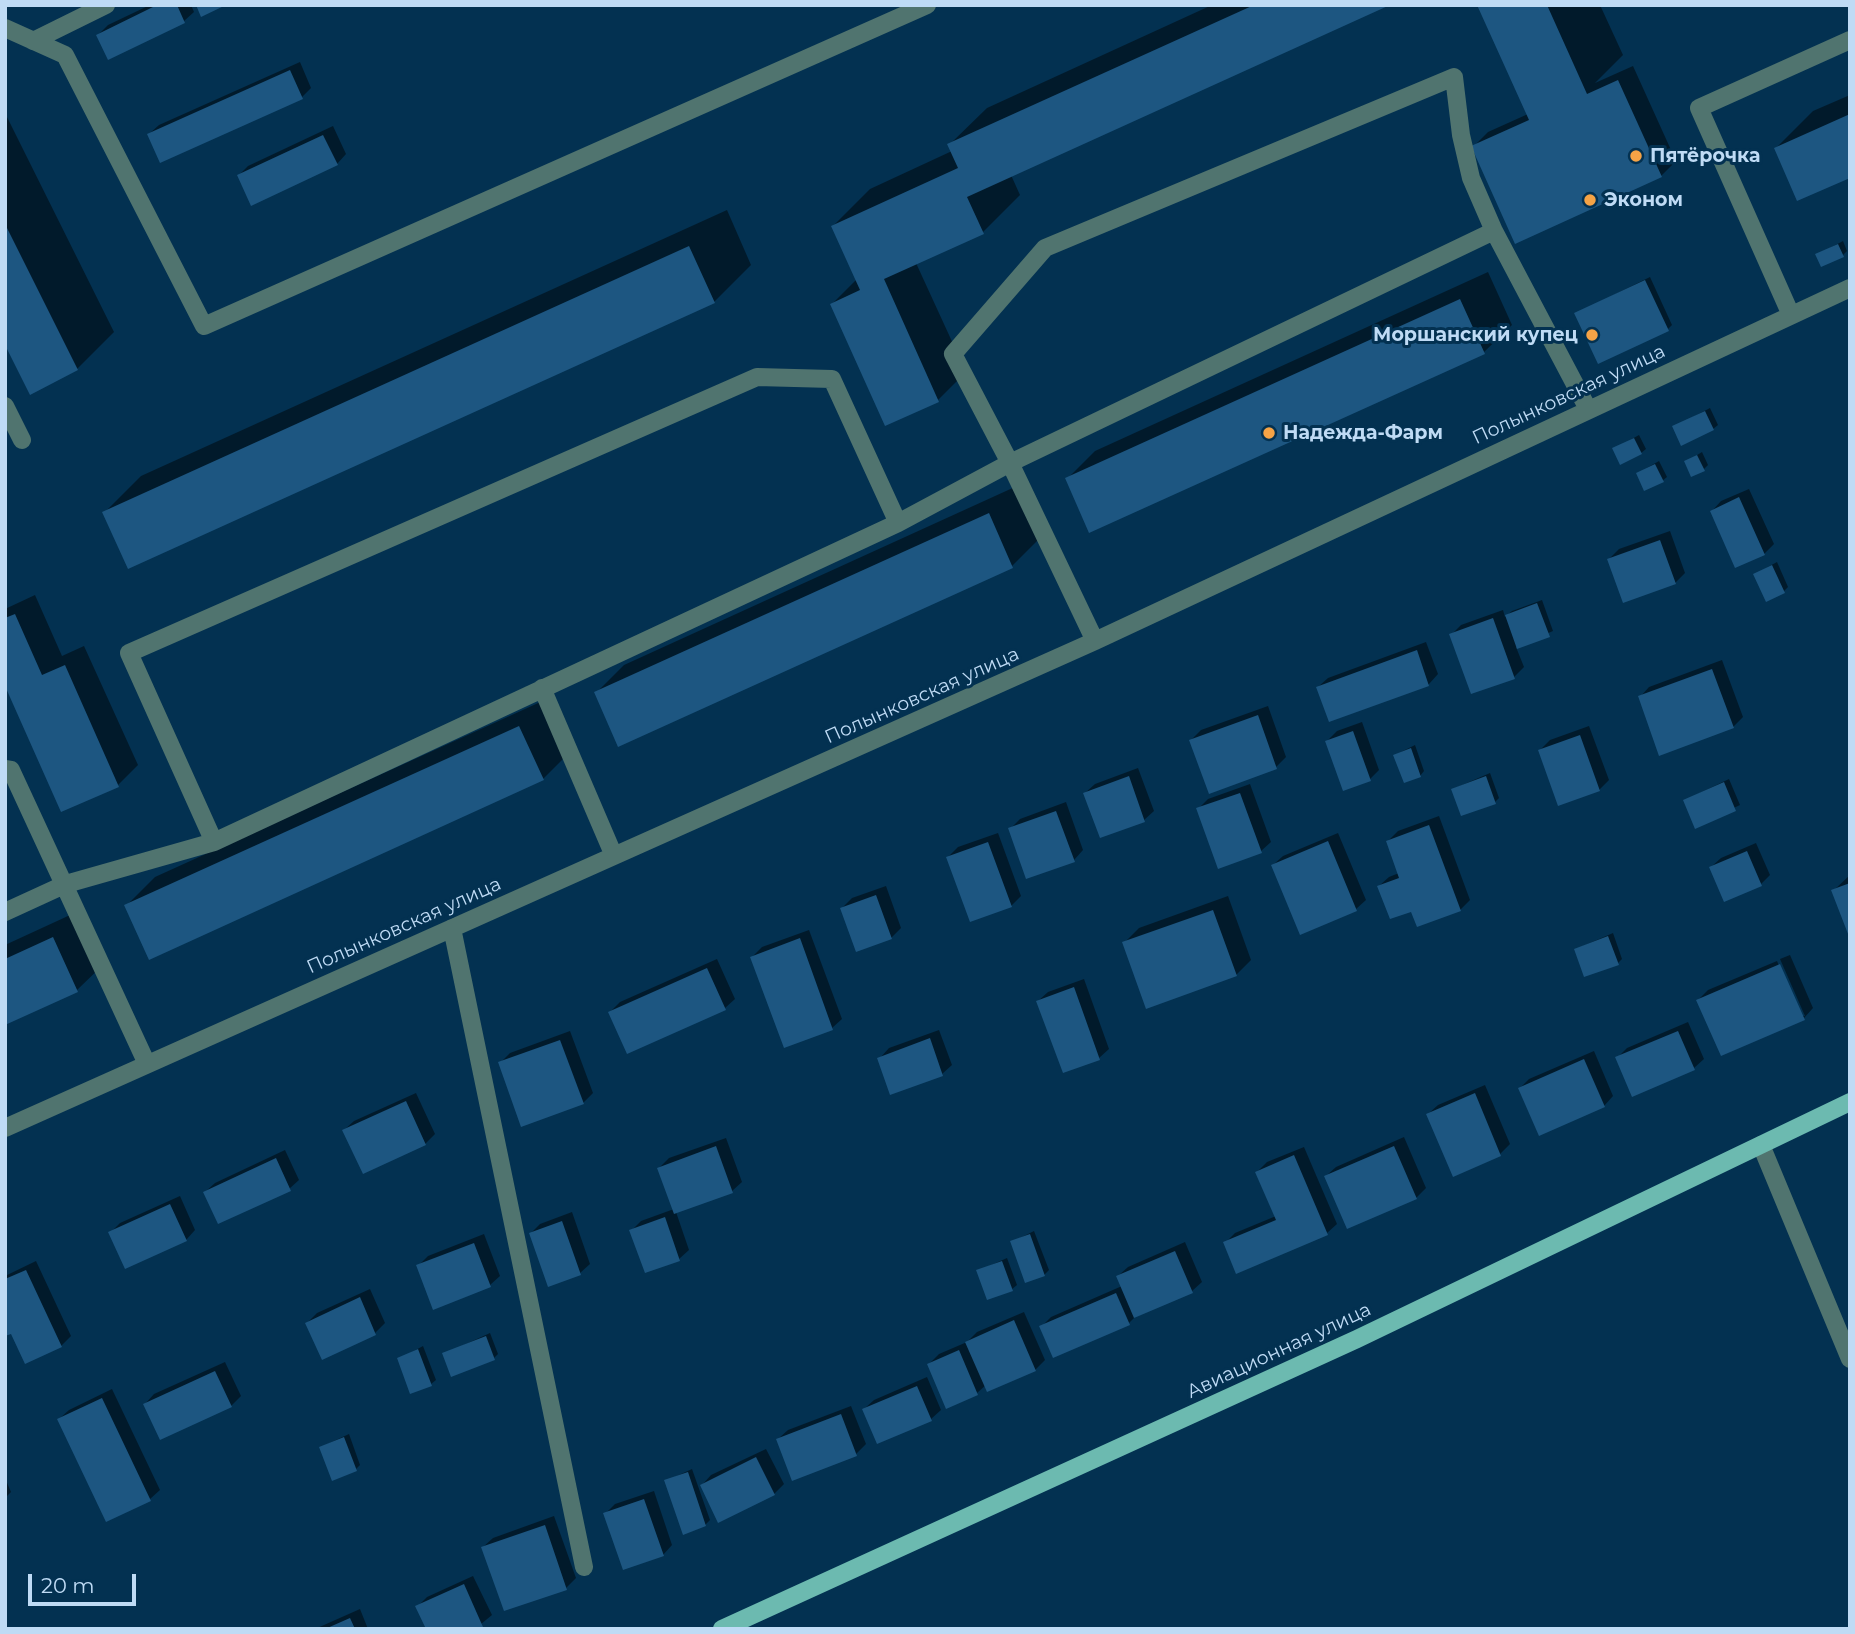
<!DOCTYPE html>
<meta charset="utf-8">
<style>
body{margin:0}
#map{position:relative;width:1855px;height:1634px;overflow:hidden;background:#033151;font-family:Montserrat,sans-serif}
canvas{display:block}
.frame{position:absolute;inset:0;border:7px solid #bfdbf5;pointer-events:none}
.scale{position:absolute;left:28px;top:1574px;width:108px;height:32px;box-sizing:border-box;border:4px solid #bfdbf5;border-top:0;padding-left:9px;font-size:21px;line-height:24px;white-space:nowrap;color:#bfdbf5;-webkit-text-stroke:5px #033151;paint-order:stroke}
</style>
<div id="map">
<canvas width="1855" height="1634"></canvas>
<div class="frame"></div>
<div class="scale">20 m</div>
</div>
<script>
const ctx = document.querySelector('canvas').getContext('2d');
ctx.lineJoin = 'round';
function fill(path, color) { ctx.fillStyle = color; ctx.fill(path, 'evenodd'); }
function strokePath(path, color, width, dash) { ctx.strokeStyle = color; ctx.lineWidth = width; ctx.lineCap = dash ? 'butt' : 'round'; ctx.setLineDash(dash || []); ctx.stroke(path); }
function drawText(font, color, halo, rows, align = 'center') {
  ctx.font = font + ' Montserrat,sans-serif'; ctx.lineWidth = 6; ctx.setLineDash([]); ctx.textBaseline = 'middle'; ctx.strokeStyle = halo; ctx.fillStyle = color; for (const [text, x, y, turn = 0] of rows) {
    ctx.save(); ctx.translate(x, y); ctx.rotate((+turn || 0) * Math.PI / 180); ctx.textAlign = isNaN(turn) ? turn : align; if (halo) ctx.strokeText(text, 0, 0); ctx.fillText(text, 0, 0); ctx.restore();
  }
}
fill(new Path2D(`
 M150,5H191L194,12L184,21L109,58L98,35L108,25Z
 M1212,5H1386L1011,175L1020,195L983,232L916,263L966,372L938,400L832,304L857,279L833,226L870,189L952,151L949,145L987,108Z
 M1479,5H1600L1623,55L1595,83L1633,66L1676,161L1661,176L1473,147L1488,132L1528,114Z
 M300,62L311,88L302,97L149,134L159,125Z
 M1850,95V176L1776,148L1813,111Z
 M5,113L114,332L77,369L5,342Z
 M333,126L346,154L337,164L239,175L248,166Z
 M727,210L751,265L714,302L104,513L141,476Z
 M1843,241L1847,251L1843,255H1817Z
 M1488,272L1512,325L1484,352L1067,479L1095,451Z
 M1650,277L1672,325L1668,329L1577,313Z
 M1710,408L1718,425L1713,429L1674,427Z
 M1639,435L1646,449L1641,453L1614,449Z
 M1702,452L1708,465L1704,469L1686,462Z
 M1659,461L1667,477L1662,481L1638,473Z
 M1017,486L1040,538L1012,566L619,745L596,693L624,665Z
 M1749,489L1774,544L1764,554L1712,511L1721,501Z
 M1670,531L1685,573L1675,583L1609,559L1619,549Z
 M1777,562L1788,587L1783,592L1755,574Z
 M35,595L62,656L84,646L138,765L118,785L62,810L5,685V609Z
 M1542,600L1553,631L1516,647L1524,667L1514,677L1451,635L1461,625L1503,610L1505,617L1512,611Z
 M1426,642L1438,674L1429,684L1330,720L1318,687L1328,678Z
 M1722,660L1743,717L1733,727L1640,697L1649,687Z
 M547,699L571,751L543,779L127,905L155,877Z
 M1268,706L1286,757L1276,767L1191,740L1201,730Z
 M1362,722L1379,770L1370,779L1327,741L1337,731Z
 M1589,726L1609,780L1599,790L1540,750L1550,740Z
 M1415,745L1424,771L1420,776L1395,755Z
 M1138,768L1154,811L1144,820L1085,793L1095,784Z
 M1490,773L1499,798L1495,802L1453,789Z
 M1729,779L1740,805L1696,826L1685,800Z
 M1250,784L1271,842L1261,851L1198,809L1208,799Z
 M1066,802L1083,850L1074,860L1010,829L1020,819Z
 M1439,816L1470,900L1460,910L1412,909L1379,886L1389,877L1399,873L1388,841L1398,831Z
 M998,833L1021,896L1011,906L948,857L958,847Z
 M1338,833L1366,900L1356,909L1273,865L1283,856Z
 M1756,843L1770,875L1761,884L1711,867L1721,858Z
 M1850,875V935L1833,891Z
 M886,886L901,928L891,938L842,908L852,898Z
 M1228,896L1251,960L1236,975L1124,943L1139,928Z
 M81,910L105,963L77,990L5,1023V945Z
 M809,930L842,1019L832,1028L752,957L762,947Z
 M1613,933L1622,959L1618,963L1576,949Z
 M1790,955L1813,1008L1804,1018L1698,1000L1708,990L1777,961L1801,1016H1805L1780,959Z
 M717,959L735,999L725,1008L610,1012L620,1002Z
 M1084,979L1109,1049L1099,1058L1038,1001L1048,992Z
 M1688,1022L1704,1059L1694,1068L1617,1058L1627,1048Z
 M939,1030L952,1065L942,1074L880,1058L889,1048Z
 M570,1031L593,1093L583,1103L500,1063L510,1053Z
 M1594,1051L1613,1096L1604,1106L1520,1088L1529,1079Z
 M1485,1085L1510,1144L1500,1154L1454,1174L1428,1114L1438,1105Z
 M416,1093L435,1134L425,1144L363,1172L344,1130L354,1121Z
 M1404,1137L1426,1188L1416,1198L1326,1176L1336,1167Z
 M726,1138L742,1182L732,1191L676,1212L689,1250L679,1259L646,1271L631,1231L641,1221L674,1209L659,1168L669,1158Z
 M1304,1147L1337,1224L1327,1233L1225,1243L1235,1233L1276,1216L1257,1172L1267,1162Z
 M285,1150L299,1180L289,1189L205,1192L215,1183Z
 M180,1196L195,1230L186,1240L110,1233L120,1223Z
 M572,1212L590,1264L580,1273L550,1284L531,1233L540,1224Z
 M1034,1231L1049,1270L1044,1275L1012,1242Z
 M484,1234L500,1276L490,1285L418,1266L428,1256Z
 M1185,1242L1202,1282L1192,1291L1137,1315L1129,1323L1041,1327L1051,1317L1122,1286L1118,1276L1128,1267Z
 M1007,1258L1017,1285L1012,1289L978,1271Z
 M36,1261L71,1336L61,1346L12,1332L5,1335V1276Z
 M370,1289L385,1323L375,1333L323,1357L307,1323L317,1313Z
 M1024,1312L1045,1360L1035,1370L988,1390L986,1385L977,1393L947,1406L929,1364L939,1354L967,1342L977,1332Z
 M490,1333L498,1354L494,1358L444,1354Z
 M423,1346L436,1380L431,1384L399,1359Z
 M225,1362L241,1396L231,1406L161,1438L145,1404L154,1394Z
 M927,1377L941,1410L931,1419L864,1409L874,1400Z
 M112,1389L160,1490L150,1499L107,1520L59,1419L69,1410Z
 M851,1406L866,1444L856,1454L778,1439L788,1430Z
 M349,1434L360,1465L356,1469L321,1447Z
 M766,1449L784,1484L774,1494L702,1485L711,1475Z
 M692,1469L710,1520L705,1525L666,1481Z
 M5,1478L11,1492L5,1498Z
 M654,1491L672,1545L663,1555L605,1514L615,1504Z
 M554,1516L576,1578L566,1588L483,1547L493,1538Z
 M473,1576L492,1615L475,1629H427L417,1607L427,1597Z
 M360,1609L368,1629H315Z`), '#0007');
fill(new Path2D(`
 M157,5H177L185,23L108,60L96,35Z
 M196,5H226L201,17Z
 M1254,5H1390L967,197L984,234L884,279L939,402L885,426L830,304L860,290L831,226L958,168L947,144Z
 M1477,5H1547L1587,94L1618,80L1662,177L1515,244L1471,146L1529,120Z
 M290,70L303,99L160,163L147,134Z
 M1850,114V178L1797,201L1774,148Z
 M323,135L338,165L251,206L237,175Z
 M5,224L78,370L30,395L5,345Z
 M1838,244L1844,257L1821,267L1815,254Z
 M689,246L715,303L128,569L102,512Z
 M1645,280L1669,331L1598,364L1574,313Z
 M1460,299L1485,354L1089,533L1065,478Z
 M1705,411L1714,430L1681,446L1672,426Z
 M1634,438L1642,454L1620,465L1612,448Z
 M1697,455L1705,471L1691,477L1684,461Z
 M1655,464L1664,482L1644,491L1636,473Z
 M1739,497L1765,555L1735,568L1710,511Z
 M989,513L1013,568L618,747L594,692Z
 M1660,540L1676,584L1623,603L1607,559Z
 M1772,565L1785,593L1766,602L1753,574Z
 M1537,603L1550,637L1517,649L1505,615Z
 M15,614L42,675L65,665L119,787L61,812L5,686V618Z
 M1493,618L1515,679L1471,694L1449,634Z
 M1417,650L1429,686L1329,722L1316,687Z
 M1712,669L1734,728L1659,756L1638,696Z
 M1258,715L1277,769L1209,794L1189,740Z
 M519,726L544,780L149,960L124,905Z
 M1353,731L1371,781L1343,791L1325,741Z
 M1580,735L1600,791L1558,806L1538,750Z
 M1411,748L1421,777L1404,783L1393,755Z
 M1129,776L1145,822L1100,838L1083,793Z
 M1486,776L1496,804L1461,816L1451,789Z
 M1724,782L1736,811L1695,829L1683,800Z
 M1240,793L1262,853L1218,869L1196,808Z
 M1056,811L1075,862L1026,879L1008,828Z
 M1429,825L1461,911L1417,927L1411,912L1390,919L1377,886L1399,878L1386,841Z
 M1328,841L1357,911L1300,935L1271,865Z
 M988,842L1012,907L970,922L946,857Z
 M1747,851L1762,886L1724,902L1709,867Z
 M1850,883V939L1831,890Z
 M876,895L892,939L856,952L840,908Z
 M1213,910L1237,976L1146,1009L1122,942Z
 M1608,936L1619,965L1584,977L1574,949Z
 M53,937L78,992L5,1025V959Z
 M800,938L833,1030L784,1048L750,957Z
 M1780,964L1805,1020L1721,1056L1696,1000Z
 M707,968L726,1010L627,1054L608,1012Z
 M1074,987L1100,1060L1063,1073L1036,1001Z
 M1678,1031L1695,1070L1632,1097L1615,1057Z
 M930,1038L943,1076L890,1095L877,1058Z
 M560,1040L584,1104L521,1127L498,1062Z
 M1584,1059L1605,1107L1539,1136L1518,1088Z
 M1475,1093L1501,1156L1453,1177L1426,1114Z
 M406,1101L426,1145L363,1174L342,1130Z
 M716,1146L733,1193L674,1214L657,1168Z
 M1394,1146L1417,1199L1347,1229L1324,1176Z
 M1294,1155L1328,1235L1236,1274L1223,1242L1276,1220L1255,1172Z
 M276,1158L291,1191L218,1224L203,1192Z
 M170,1204L187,1241L125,1269L108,1232Z
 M665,1217L680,1261L645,1273L629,1230Z
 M562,1221L581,1275L548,1287L529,1233Z
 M1030,1234L1045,1276L1025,1283L1010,1241Z
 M474,1243L491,1287L433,1310L416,1265Z
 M1175,1251L1193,1293L1134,1318L1116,1276Z
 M1002,1261L1013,1291L987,1300L976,1270Z
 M26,1270L62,1347L25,1364L11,1334L5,1336V1279Z
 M1116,1293L1130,1325L1053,1358L1039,1326Z
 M360,1297L376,1335L322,1360L305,1323Z
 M1014,1320L1036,1371L987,1392L965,1342Z
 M486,1336L495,1360L451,1377L442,1353Z
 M418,1349L432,1386L410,1394L397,1358Z
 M959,1350L978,1395L946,1409L927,1364Z
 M215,1371L232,1407L160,1440L143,1404Z
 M917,1386L932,1421L877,1444L862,1409Z
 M102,1398L151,1501L106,1522L57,1419Z
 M841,1414L857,1456L792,1481L776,1439Z
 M344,1437L357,1471L332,1481L319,1447Z
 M756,1457L775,1495L718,1523L700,1485Z
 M688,1472L706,1526L683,1535L664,1480Z
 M644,1499L664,1556L623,1570L603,1513Z
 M545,1525L567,1590L504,1611L481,1547Z
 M464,1584L483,1627L426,1629L415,1606Z
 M350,1618L355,1629H325Z`), '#1d5681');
strokePath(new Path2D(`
 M5,28L65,55L204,326L927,5
 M33,41L106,5
 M1791,315L1699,108L1850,40
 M5,406L22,440
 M1095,641L1010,463L953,354L1045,248L1454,77L1461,135L1471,178L1494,231
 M542,688L614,856
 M5,769L11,770L147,1064
 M214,842L129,653L757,377L832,379L898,523
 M5,912L66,884L214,842L898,523L1010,463L1494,231L1588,409
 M452,928L584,1567
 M5,1128L1095,641L1850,288
 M1761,1145L1850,1359`), '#50746f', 18);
strokePath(new Path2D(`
 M722,1629L1357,1339L1850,1102`), '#6cbab0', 18);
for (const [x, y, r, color] of [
 [1636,156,7,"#f5a346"],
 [1590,200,7,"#f5a346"],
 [1592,335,7,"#f5a346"],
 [1269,433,7,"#f5a346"]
]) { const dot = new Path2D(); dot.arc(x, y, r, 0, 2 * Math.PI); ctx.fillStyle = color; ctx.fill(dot); strokePath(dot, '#033151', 2.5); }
drawText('bold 19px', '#bfdbf5', '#033151', [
 ["Пятёрочка",1650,156],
 ["Эконом",1604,200],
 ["Моршанский купец",1578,335,"right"],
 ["Надежда-Фарм",1283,433]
], 'left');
drawText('19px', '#bfdbf5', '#033151', [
 ["Полынковская улица",1569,395,-25],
 ["Полынковская улица",922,696,-24],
 ["Полынковская улица",404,926,-24],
 ["Авиационная улица",1279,1351,-25]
]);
</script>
